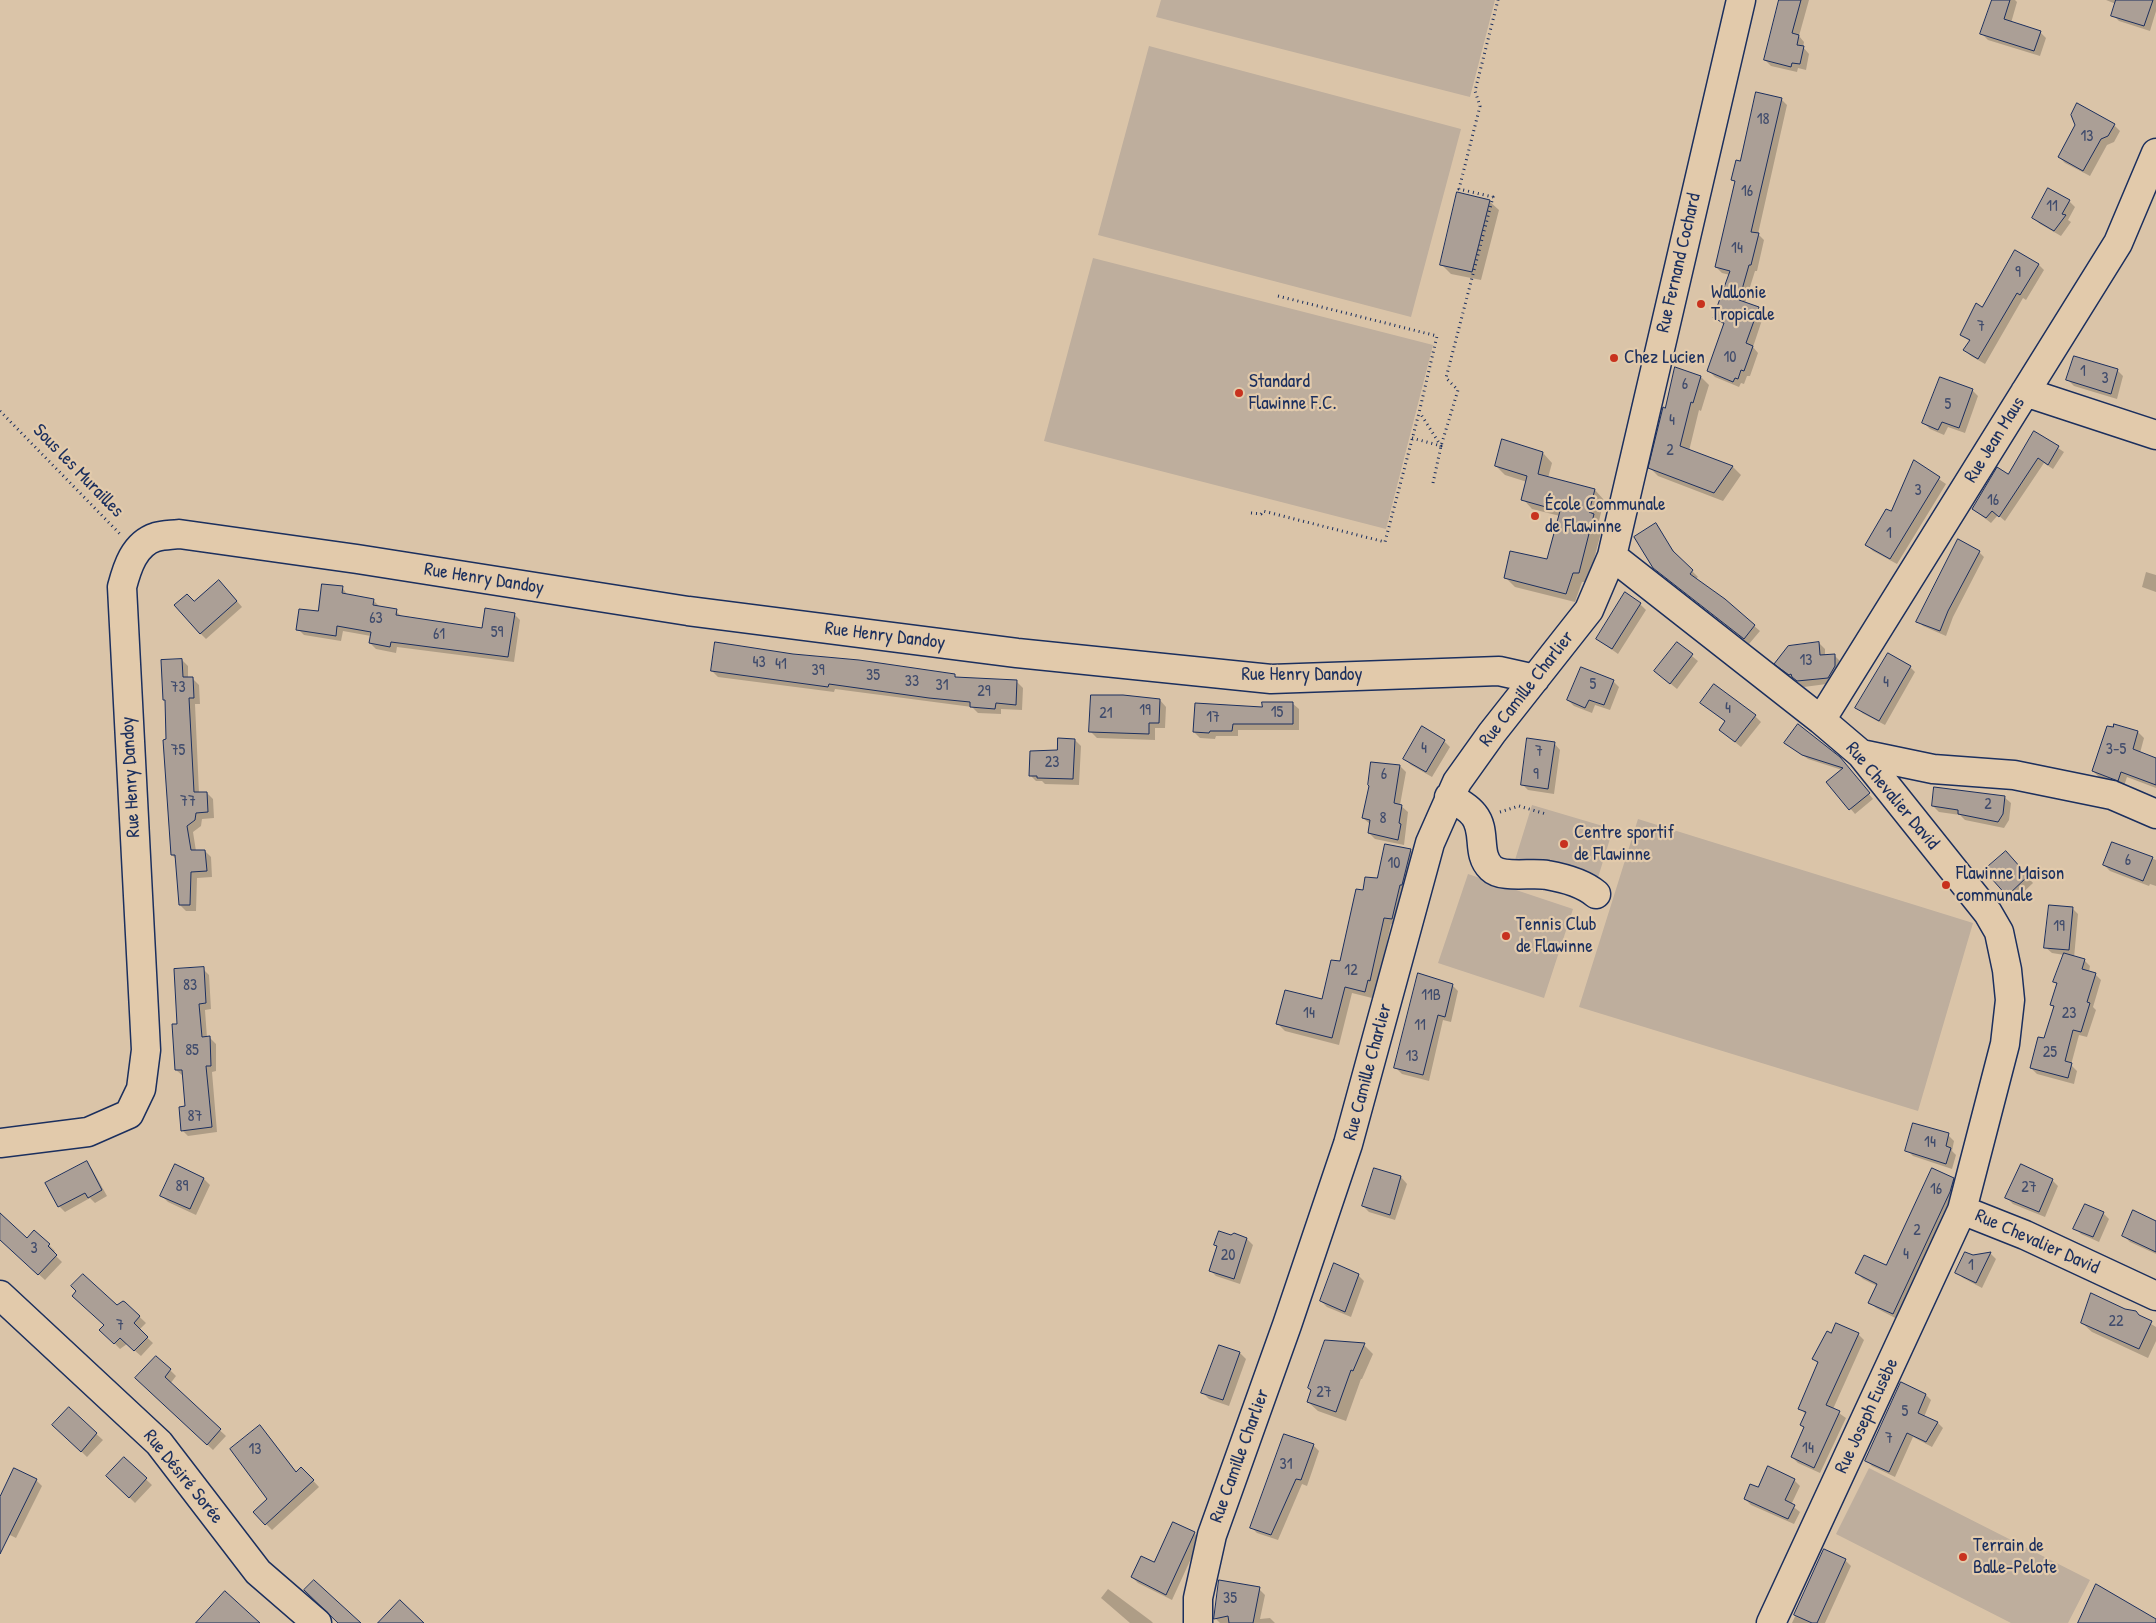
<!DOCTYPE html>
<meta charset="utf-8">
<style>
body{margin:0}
canvas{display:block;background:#dac4a8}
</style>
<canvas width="2156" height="1623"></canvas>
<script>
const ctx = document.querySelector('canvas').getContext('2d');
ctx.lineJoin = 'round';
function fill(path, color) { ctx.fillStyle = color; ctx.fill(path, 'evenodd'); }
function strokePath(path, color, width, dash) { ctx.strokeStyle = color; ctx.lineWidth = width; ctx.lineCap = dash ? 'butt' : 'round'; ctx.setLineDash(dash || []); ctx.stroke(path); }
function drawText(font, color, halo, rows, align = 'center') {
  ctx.font = font + ' "Patrick Hand",sans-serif'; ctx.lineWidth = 4.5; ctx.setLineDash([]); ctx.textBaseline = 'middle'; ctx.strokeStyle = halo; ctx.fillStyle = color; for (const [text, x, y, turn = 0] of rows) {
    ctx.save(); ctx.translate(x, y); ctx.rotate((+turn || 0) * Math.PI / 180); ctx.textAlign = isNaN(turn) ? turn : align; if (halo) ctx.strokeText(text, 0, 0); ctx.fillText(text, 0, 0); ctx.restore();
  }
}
fill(new Path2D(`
 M1161,0H1495L1470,97L1156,17Z
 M1149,46L1461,129L1411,317L1098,235Z
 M1093,258L1433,345L1386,529L1044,441Z
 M1532,805L1613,829L1596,884L1515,860Z
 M1638,819L1973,923L1918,1111L1579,1007Z
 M1468,874L1573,909L1544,998L1438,963Z
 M1869,1468L2090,1580L2068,1623H2011L1836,1534Z`), '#beae9d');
fill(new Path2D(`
 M1778,0H1809L1799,36L1804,42L1803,47L1809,54L1806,70L1798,68L1797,72L1771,66L1765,60L1780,2Z
 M1993,0H2015L2017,2L2011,23L2040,32L2046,38L2040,56L1988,40L1982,34Z
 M2106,0H2156V11L2150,31L2119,21L2113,15L2116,4Z
 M1781,99L1787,105L1758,234L1764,240L1757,271H1755L1745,303L1758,308L1764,314L1753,347L1758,353L1750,376H1747L1744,384L1741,383L1739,387L1715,377L1709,371L1724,325L1714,317L1730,275L1722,273L1716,267L1736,183L1733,179Z
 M2114,125L2120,131L2114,142L2107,145L2090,176L2065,163L2059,157Z
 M1489,201L1499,210L1481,280L1451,274L1442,265Z
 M2069,201L2075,207L2068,220L2071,222L2061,236L2040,224L2034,218Z
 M2038,264L2044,270L2026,300L2023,298L1985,364L1971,356L1965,350L1970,342L1962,334L1983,308Z
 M2117,370L2123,376L2117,399L2074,386L2068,380Z
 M1701,377L1709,385L1701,411L1699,410L1689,451L1733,467L1741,475L1723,501L1658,476L1650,468L1666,409Z
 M1972,390L1978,396L1965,433L1948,427L1944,435L1930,429L1924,423Z
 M2034,432L2064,452L2053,469L2044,463L2005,521L1998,515L1991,523L1973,509L2008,476Z
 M1503,441L1543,453L1552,463L1548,478L1595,490L1604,500L1599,521L1603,525L1588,582H1582L1575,602L1515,587L1505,577L1548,560L1560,516L1532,509L1523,499L1527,482L1505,475L1496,466Z
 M1914,462L1946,484L1897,564L1873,551L1867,545L1892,513Z
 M1655,525L1678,557L1698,577L1696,579L1724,600L1760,631L1749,644L1654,567Z
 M1979,552L1984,557L1953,617L1946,636L1923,626L1918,621Z
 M2146,572L2156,575V592L2142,587Z
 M225,587L242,607L206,639L200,633L194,603Z
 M342,587L348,596L373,600L379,606L396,611L402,617L484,630L514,614L520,620L514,662L397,647L396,653L376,649L370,643L371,636L343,631L341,641L304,635L298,629L319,612Z
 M1640,604L1646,610L1618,654L1597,639Z
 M1819,643L1825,649V656H1835L1841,662V673L1834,683L1804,687L1782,670Z
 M1677,644L1698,661L1677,689L1655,671Z
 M793,655L955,676L958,679L1017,682L1023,688L1022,710L1001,709V714L978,713L972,707L835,689L834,692L718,677L712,671Z
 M182,660L188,666V679H193L199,685L200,704H195L199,793H207L213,799L214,818L202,819L201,826L193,832L196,851H205L211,857L212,877L197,878L196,911H186L180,905L177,860L172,855L167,740Z
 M1910,667L1915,672L1885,725L1862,713L1857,707Z
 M1613,681L1619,687L1610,710L1595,705L1592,713L1574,706L1568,700Z
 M1160,700L1166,707L1165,728H1155V740L1097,738L1091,732Z
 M1292,703L1299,709V730H1238V736H1216L1215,739L1200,738L1194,732L1263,708Z
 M1708,708L1755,716L1761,722L1741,747L1726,735V722Z
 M1798,725L1814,737L1846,766L1873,799L1855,814L1828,782L1842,770L1808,759L1785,743Z
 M2115,725L2138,732L2144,738L2140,753L2156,759V788L2127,777L2124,786L2099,777L2093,771Z
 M1075,740L1081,746L1079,785L1045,784L1042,781H1036L1030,775L1058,751Z
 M1444,741L1450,747L1432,777L1411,765L1405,759Z
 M1554,743L1560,750L1554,794L1528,790L1522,784Z
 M1400,766L1406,772L1400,805L1408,812L1404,845L1375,839L1369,833L1370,824L1363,818Z
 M2004,797L2011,803L2009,820L2004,828L1965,820L1960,815L1939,812L1933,806Z
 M2113,843L2156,860V886L2150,884L2149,886L2110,871L2104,865Z
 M1410,850L1418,857L1399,926L1391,924L1377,987H1375L1372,998L1352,993L1339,1045L1285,1031L1278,1024L1323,1000L1341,963L1364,891Z
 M2012,859L2033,883L2014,901L2008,895Z
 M2072,908L2078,914L2074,958L2084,960L2090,966L2089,972L2095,974L2101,980L2093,1007L2096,1010L2087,1037L2079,1035L2071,1065L2077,1071L2074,1084L2037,1074L2031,1068L2045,1040L2054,1007L2052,1005L2058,985L2054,982L2064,955L2052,953L2045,947Z
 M203,969L209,975L211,1009L205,1010L207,1038H210L216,1044V1071L212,1072L217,1132L188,1136L182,1130L186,1107L183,1076L176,1070Z
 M1452,985L1458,991L1451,1022L1443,1020L1429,1081L1402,1074L1396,1068Z
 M1948,1135L1954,1141L1952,1151L1956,1155L1952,1169L1913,1156L1907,1150Z
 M86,1163L92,1169L107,1196L95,1203L90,1198L65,1212L59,1206Z
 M175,1166L204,1179L210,1185L196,1215L168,1202L162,1196Z
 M1375,1169L1401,1177L1407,1184L1395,1220L1369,1212L1363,1206Z
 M1953,1179L1960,1185L1899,1320L1876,1308L1870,1302L1877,1286L1863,1279L1857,1273L1886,1267Z
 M2052,1180L2058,1186L2045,1217L2013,1204L2007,1198Z
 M2103,1213L2109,1219L2099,1242L2081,1234L2075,1228Z
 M0,1215L27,1240L49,1245L55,1251L53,1253L62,1262L45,1280L0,1239Z
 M2156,1222V1254L2130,1242L2124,1236Z
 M1247,1239L1253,1245L1240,1284L1216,1276L1210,1270Z
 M1990,1253L1996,1259L1982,1288L1963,1278L1957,1272L1973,1256Z
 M1358,1275L1364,1281L1351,1317L1327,1307L1321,1301Z
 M125,1303L146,1323L139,1330L153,1343L141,1356L127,1344L120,1349L101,1330L117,1307Z
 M2140,1317L2156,1327V1341L2148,1358L2092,1332L2082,1323Z
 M1832,1334H1858L1864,1340L1833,1409L1846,1418L1820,1473L1798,1463L1792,1457L1805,1428L1801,1425L1806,1415L1800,1408L1819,1364L1814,1359Z
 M1364,1345L1373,1354L1362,1379H1361L1346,1421L1318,1411L1308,1402L1312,1391L1309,1388Z
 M1219,1346L1240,1353L1246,1359L1229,1406L1209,1399L1203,1393Z
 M170,1370L176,1376L170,1384L226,1436L213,1450L143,1384Z
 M1902,1384L1926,1395L1931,1400L1924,1417L1938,1423L1943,1428L1932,1447L1913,1437L1895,1477L1872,1466L1867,1461Z
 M69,1409L103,1440L87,1457L60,1431Z
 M266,1433L297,1473L307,1474L319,1487L272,1530L254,1512L268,1499Z
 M1313,1445L1319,1451L1307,1486L1302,1484L1278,1540L1257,1533L1251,1527Z
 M124,1459L152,1485L135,1503L108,1476Z
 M36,1480L42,1486L16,1538L2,1531L0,1529V1500Z
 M1794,1480L1800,1486L1791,1505L1800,1512L1794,1524L1751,1505L1745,1499L1758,1489Z
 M1194,1533L1200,1539L1172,1600L1138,1583L1132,1577L1155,1564Z
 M1825,1551L1845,1560L1851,1566L1825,1623H1792Z
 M1108,1589L1151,1621L1153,1623H1130L1101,1598Z
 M1259,1589L1265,1595L1260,1619L1270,1618L1275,1623H1220L1215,1618Z`), '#0003');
const building = new Path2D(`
 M1779,0H1801L1792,33L1799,35L1797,45L1804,46L1800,64L1792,63L1791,67L1764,60Z
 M1992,0H2010L2004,19L2041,31L2034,51L1980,34Z
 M2116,0H2153L2144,26L2111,16Z
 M1756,92L1782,98L1751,232L1759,233L1751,265H1749L1739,300L1759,307L1746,343L1753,346L1744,371L1741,370L1738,379L1735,378L1733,382L1707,371L1724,323L1713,318L1730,271L1715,267L1735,181L1731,180L1736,160L1740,161Z
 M2077,103L2115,124L2108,136L2101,139L2083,171L2058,157L2075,125L2071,115Z
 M2048,188L2070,200L2062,214L2066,215L2054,231L2032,218Z
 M1457,192L1490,200L1472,272L1440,265Z
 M2015,250L2039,264L2020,295L2017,293L1978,359L1963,350L1970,340L1960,335L1976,303L1982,307Z
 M2074,356L2118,369L2111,394L2066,380Z
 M1675,367L1701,376L1693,403L1691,402L1680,446L1733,466L1714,493L1648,468L1663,407L1665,408Z
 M1940,377L1973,389L1959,428L1942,422L1938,430L1922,423Z
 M2034,431L2059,446L2048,465L2038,458L1999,517L1992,511L1986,518L1972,509L1997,467L2008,474Z
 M1502,439L1543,452L1538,474L1595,489L1589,512L1594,514L1579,573H1573L1566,594L1504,578L1510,551L1547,559L1560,511L1521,500L1527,476L1495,466Z
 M1914,460L1940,477L1890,559L1865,545L1886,509L1891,511Z
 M1656,523L1673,551L1693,570L1690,574L1725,599L1755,625L1744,639L1653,568L1634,537Z
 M1958,539L1980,551L1948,611L1940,631L1916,622Z
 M219,580L237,601L200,634L174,605L187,594L194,601Z
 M322,584L343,586L342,593L374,599L373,605L397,609L396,615L482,628L485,608L515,613L508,657L391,642L390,647L369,643L371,632L337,626L336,636L296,630L299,609L318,611Z
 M1625,592L1641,603L1612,649L1596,639Z
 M715,642L793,654L859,660L955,674V677L1017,680L1016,705L996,703L995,709L970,707V702L929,698L829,684L828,687L711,671Z
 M1677,642L1693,654L1670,684L1654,671Z
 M1819,642L1820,655L1835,654V666L1828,678L1797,681L1792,677L1791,674L1789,675L1774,664L1788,646Z
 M1888,653L1911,666L1879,721L1855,708Z
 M182,659L183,677H193L194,698H189L194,792H207L208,812L196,813L195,820L187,826L191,850H205L207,871L191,872L190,905H179L175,855H171L163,740L166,739L165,700H163L161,660Z
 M1581,667L1614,680L1604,705L1589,700L1585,708L1567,700Z
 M1714,684L1756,715L1735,742L1719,730L1725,721L1700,703Z
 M1091,695H1123L1160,699L1159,723H1149V734L1089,732Z
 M1262,702H1293V724H1233L1232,731H1210L1209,733L1193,732L1195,703L1262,707Z
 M1798,724L1840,757L1870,793L1849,810L1826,782L1843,768L1802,755L1784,743Z
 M2114,724L2138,731L2133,749L2156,758V785L2121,772L2118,781L2092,771L2107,726L2113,727Z
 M1422,726L1445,740L1426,772L1403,759Z
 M1058,738L1075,739L1073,779L1037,778V776H1029L1030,751L1057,750Z
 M1527,738L1555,742L1548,789L1521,785Z
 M1371,762L1400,765L1394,803L1402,805L1399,823L1401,824L1398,840L1368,833L1370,820L1362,818L1369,786L1368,785Z
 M1934,787L2005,796L2003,814L1998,822L1958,814V810L1932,806Z
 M2112,842L2153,857L2143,881L2103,865Z
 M1385,844L1411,849L1402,885H1400L1392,919L1384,918L1370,981L1368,980L1365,992L1345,987L1332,1038L1276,1024L1285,990L1322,999L1331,960L1340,961L1356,889L1363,890L1365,877L1377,878Z
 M2006,851L2028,876L2007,896L1984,870Z
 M2049,905L2073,907L2069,950L2044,948Z
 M2064,953L2085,959L2082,969L2096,973L2087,1002L2090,1003L2081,1032L2073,1030L2065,1061L2072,1063L2068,1078L2030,1068L2038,1037L2044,1038L2054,1006L2050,1005L2057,983L2053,982Z
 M204,967L206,1003L199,1004L202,1037L210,1036L211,1066H206L212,1127L181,1131L179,1107L185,1106L182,1070H175L172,1024H177L174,969Z
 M1418,973L1453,984L1445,1017L1438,1015L1423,1075L1394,1068Z
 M1913,1123L1949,1133L1946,1146L1951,1148L1946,1164L1905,1151Z
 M87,1161L102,1190L88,1198L85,1193L58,1207L45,1183Z
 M175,1164L204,1178L190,1209L160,1196Z
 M2021,1164L2053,1179L2039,1212L2005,1198Z
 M1374,1168L1401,1176L1390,1215L1362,1206Z
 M1932,1168L1954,1178L1950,1192L1893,1314L1868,1303L1877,1284L1855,1273L1864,1255L1886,1265Z
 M2085,1204L2104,1212L2093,1237L2073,1229Z
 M2133,1210L2156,1221V1252L2122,1236Z
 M0,1213L27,1238L34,1230L50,1244L48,1246L57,1255L38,1275L0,1240Z
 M1219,1231L1231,1235L1234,1233L1247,1238L1234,1279L1209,1271L1217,1246L1214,1245Z
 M1965,1252L1973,1255L1991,1252L1976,1283L1955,1273Z
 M1334,1263L1359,1274L1345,1312L1320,1301Z
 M83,1274L117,1305L123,1301L125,1302L140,1316L134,1323L148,1337L134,1351L120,1338L114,1344L99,1330L104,1325L72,1296L76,1291L71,1286Z
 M2091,1293L2125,1309L2136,1311L2139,1315L2152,1321L2139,1349L2081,1323Z
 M1836,1323L1859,1333L1826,1405L1840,1411L1814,1468L1791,1457L1804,1427L1800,1425L1806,1412L1798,1409L1818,1362L1812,1359L1827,1331L1831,1333Z
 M1325,1340L1365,1343L1353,1371L1351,1370L1336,1412L1307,1402L1311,1390L1308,1388Z
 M1219,1345L1240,1352L1223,1400L1201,1393Z
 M156,1356L171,1369L165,1377L221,1429L207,1445L135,1378Z
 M1901,1382L1926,1394L1918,1413L1938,1422L1926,1442L1907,1433L1889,1472L1865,1461Z
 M69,1407L97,1433L81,1452L52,1425Z
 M260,1425L296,1472L301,1467L314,1480L265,1525L253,1512L267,1499L230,1449Z
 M1284,1434L1314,1444L1301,1480L1296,1479L1271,1535L1250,1528Z
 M124,1457L147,1478L129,1498L106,1476Z
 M1768,1466L1795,1479L1785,1500L1795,1505L1788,1519L1744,1499L1750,1484L1758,1487Z
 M14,1468L37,1479L0,1554V1497Z
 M1173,1522L1195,1532L1166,1595L1131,1577L1141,1556L1154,1562Z
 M1824,1549L1846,1559L1817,1623H1812L1794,1615Z
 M314,1580L361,1623H338L304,1590Z
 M1219,1580L1260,1587L1253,1623H1229L1228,1616L1214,1619Z
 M2096,1584L2156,1619V1623H2078Z
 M225,1591L260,1623H196Z
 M400,1600L424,1623H378Z`);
fill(building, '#ab9f96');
strokePath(building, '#1b2f5e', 1);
const minor = new Path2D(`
 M2025,392L2156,435
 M1612,556L1821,720L1861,754L1988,913L1999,932L2007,970L2010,1000L2005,1044L1962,1210L1771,1623
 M1821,720L2118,243L2156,153
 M1861,754L1933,769L2014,775L2112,795L2156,814
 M1449,797C1458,802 1468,807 1474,815C1487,831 1476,854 1491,868C1502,879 1532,872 1547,875C1564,878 1583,883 1596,894
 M0,1143L88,1132L129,1114L141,1089L146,1050L122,587C127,568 134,544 156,537C163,535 172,535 179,534L357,559L688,611L1017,653L1271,679L1499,671L1535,679
 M1962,1210L2025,1235L2156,1296
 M0,1295L159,1443L258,1572L317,1623
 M1198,1623V1598L1212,1535L1287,1325L1348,1144L1430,843L1457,782L1492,733L1589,610L1612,556L1741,0`);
strokePath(minor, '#1b2f5e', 31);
strokePath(new Path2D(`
 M0,411L120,534
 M1412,438L1441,446L1420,413
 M1433,483L1441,446L1458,390L1446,378L1493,197L1459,189L1480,106L1475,91L1498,0
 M1251,513L1261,514L1263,511L1385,542L1419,413L1437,336L1278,296
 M1500,812L1519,806L1546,814`), '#1b2f5e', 3, [1, 4]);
strokePath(minor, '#e2caab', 28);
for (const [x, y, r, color] of [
 [1701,304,5,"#c8321e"],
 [1614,358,5,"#c8321e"],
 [1239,393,5,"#c8321e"],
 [1535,516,5,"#c8321e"],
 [1564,844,5,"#c8321e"],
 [1946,885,5,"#c8321e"],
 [1506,936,5,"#c8321e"],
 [1963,1557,5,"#c8321e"]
]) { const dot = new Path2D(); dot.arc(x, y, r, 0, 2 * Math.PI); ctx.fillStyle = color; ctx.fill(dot); strokePath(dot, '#e2caab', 2); }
drawText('16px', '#3f4b6c', null, [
 ["18",1763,120],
 ["13",2087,137],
 ["16",1747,192],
 ["11",2052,207],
 ["14",1737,249],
 ["9",2018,273],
 ["7",1981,327],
 ["10",1730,358],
 ["1",2083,372],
 ["3",2105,379],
 ["6",1685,385],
 ["5",1948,405],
 ["4",1672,421],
 ["2",1670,451],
 ["3",1918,491],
 ["16",1993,501],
 ["1",1889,534],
 ["63",376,619],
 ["59",497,633],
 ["61",439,635],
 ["13",1806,661],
 ["43",759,663],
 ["41",781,665],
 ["39",818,671],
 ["35",873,676],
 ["33",912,682],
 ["4",1886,683],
 ["5",1593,685],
 ["31",942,686],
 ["73",178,688],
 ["29",984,692],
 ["4",1728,709],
 ["19",1145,711],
 ["15",1277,713],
 ["21",1106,714],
 ["17",1213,718],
 ["4",1424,749],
 ["3-5",2116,750],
 ["75",178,751],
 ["7",1539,752],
 ["23",1052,763],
 ["6",1384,775],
 ["9",1536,775],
 ["77",188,802],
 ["2",1988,805],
 ["8",1383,819],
 ["6",2128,861],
 ["10",1394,864],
 ["19",2059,927],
 ["12",1351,971],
 ["83",190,986],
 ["11B",1431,996],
 ["14",1309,1014],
 ["23",2069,1014],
 ["11",1420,1026],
 ["85",192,1051],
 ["25",2050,1053],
 ["13",1412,1057],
 ["87",195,1117],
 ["14",1930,1143],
 ["89",182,1187],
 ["27",2029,1188],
 ["16",1936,1190],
 ["2",1917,1231],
 ["3",34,1249],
 ["4",1906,1255],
 ["20",1228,1256],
 ["1",1971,1266],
 ["22",2116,1322],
 ["7",120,1326],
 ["27",1324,1393],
 ["5",1905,1412],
 ["7",1889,1439],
 ["14",1808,1449],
 ["13",255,1450],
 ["31",1286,1465],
 ["35",1230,1599]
]);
drawText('19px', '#1b2f5e', '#e2caab', [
 ["Rue Fernand Cochard",1679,263,-77],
 ["Rue Jean Maus",1995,440,-58],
 ["Sous les Murailles",78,471,46],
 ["Rue Henry Dandoy",484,579,9],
 ["Rue Henry Dandoy",885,636,7],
 ["Rue Henry Dandoy",1302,675],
 ["Rue Camille Charlier",1527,689,-52],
 ["Rue Henry Dandoy",131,777,-93],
 ["Rue Chevalier David",1892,796,50],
 ["Rue Camille Charlier",1368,1072,-75],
 ["Rue Chevalier David",2037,1242,24],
 ["Rue Joseph Eusèbe",1867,1416,-65],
 ["Rue Camille Charlier",1240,1456,-70],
 ["Rue Désiré Sorée",183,1477,51]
]);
drawText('19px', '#1b2f5e', '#e2caab', [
 ["Wallonie",1711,293],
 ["Tropicale",1711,315],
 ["Chez Lucien",1624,358],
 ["Standard",1249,382],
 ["Flawinne F.C.",1249,404],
 ["École Communale",1545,505],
 ["de Flawinne",1545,527],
 ["Centre sportif",1574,833],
 ["de Flawinne",1574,855],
 ["Flawinne Maison",1956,874],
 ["communale",1956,896],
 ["Tennis Club",1516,925],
 ["de Flawinne",1516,947],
 ["Terrain de",1973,1546],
 ["Balle-Pelote",1973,1568]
], 'left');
</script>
